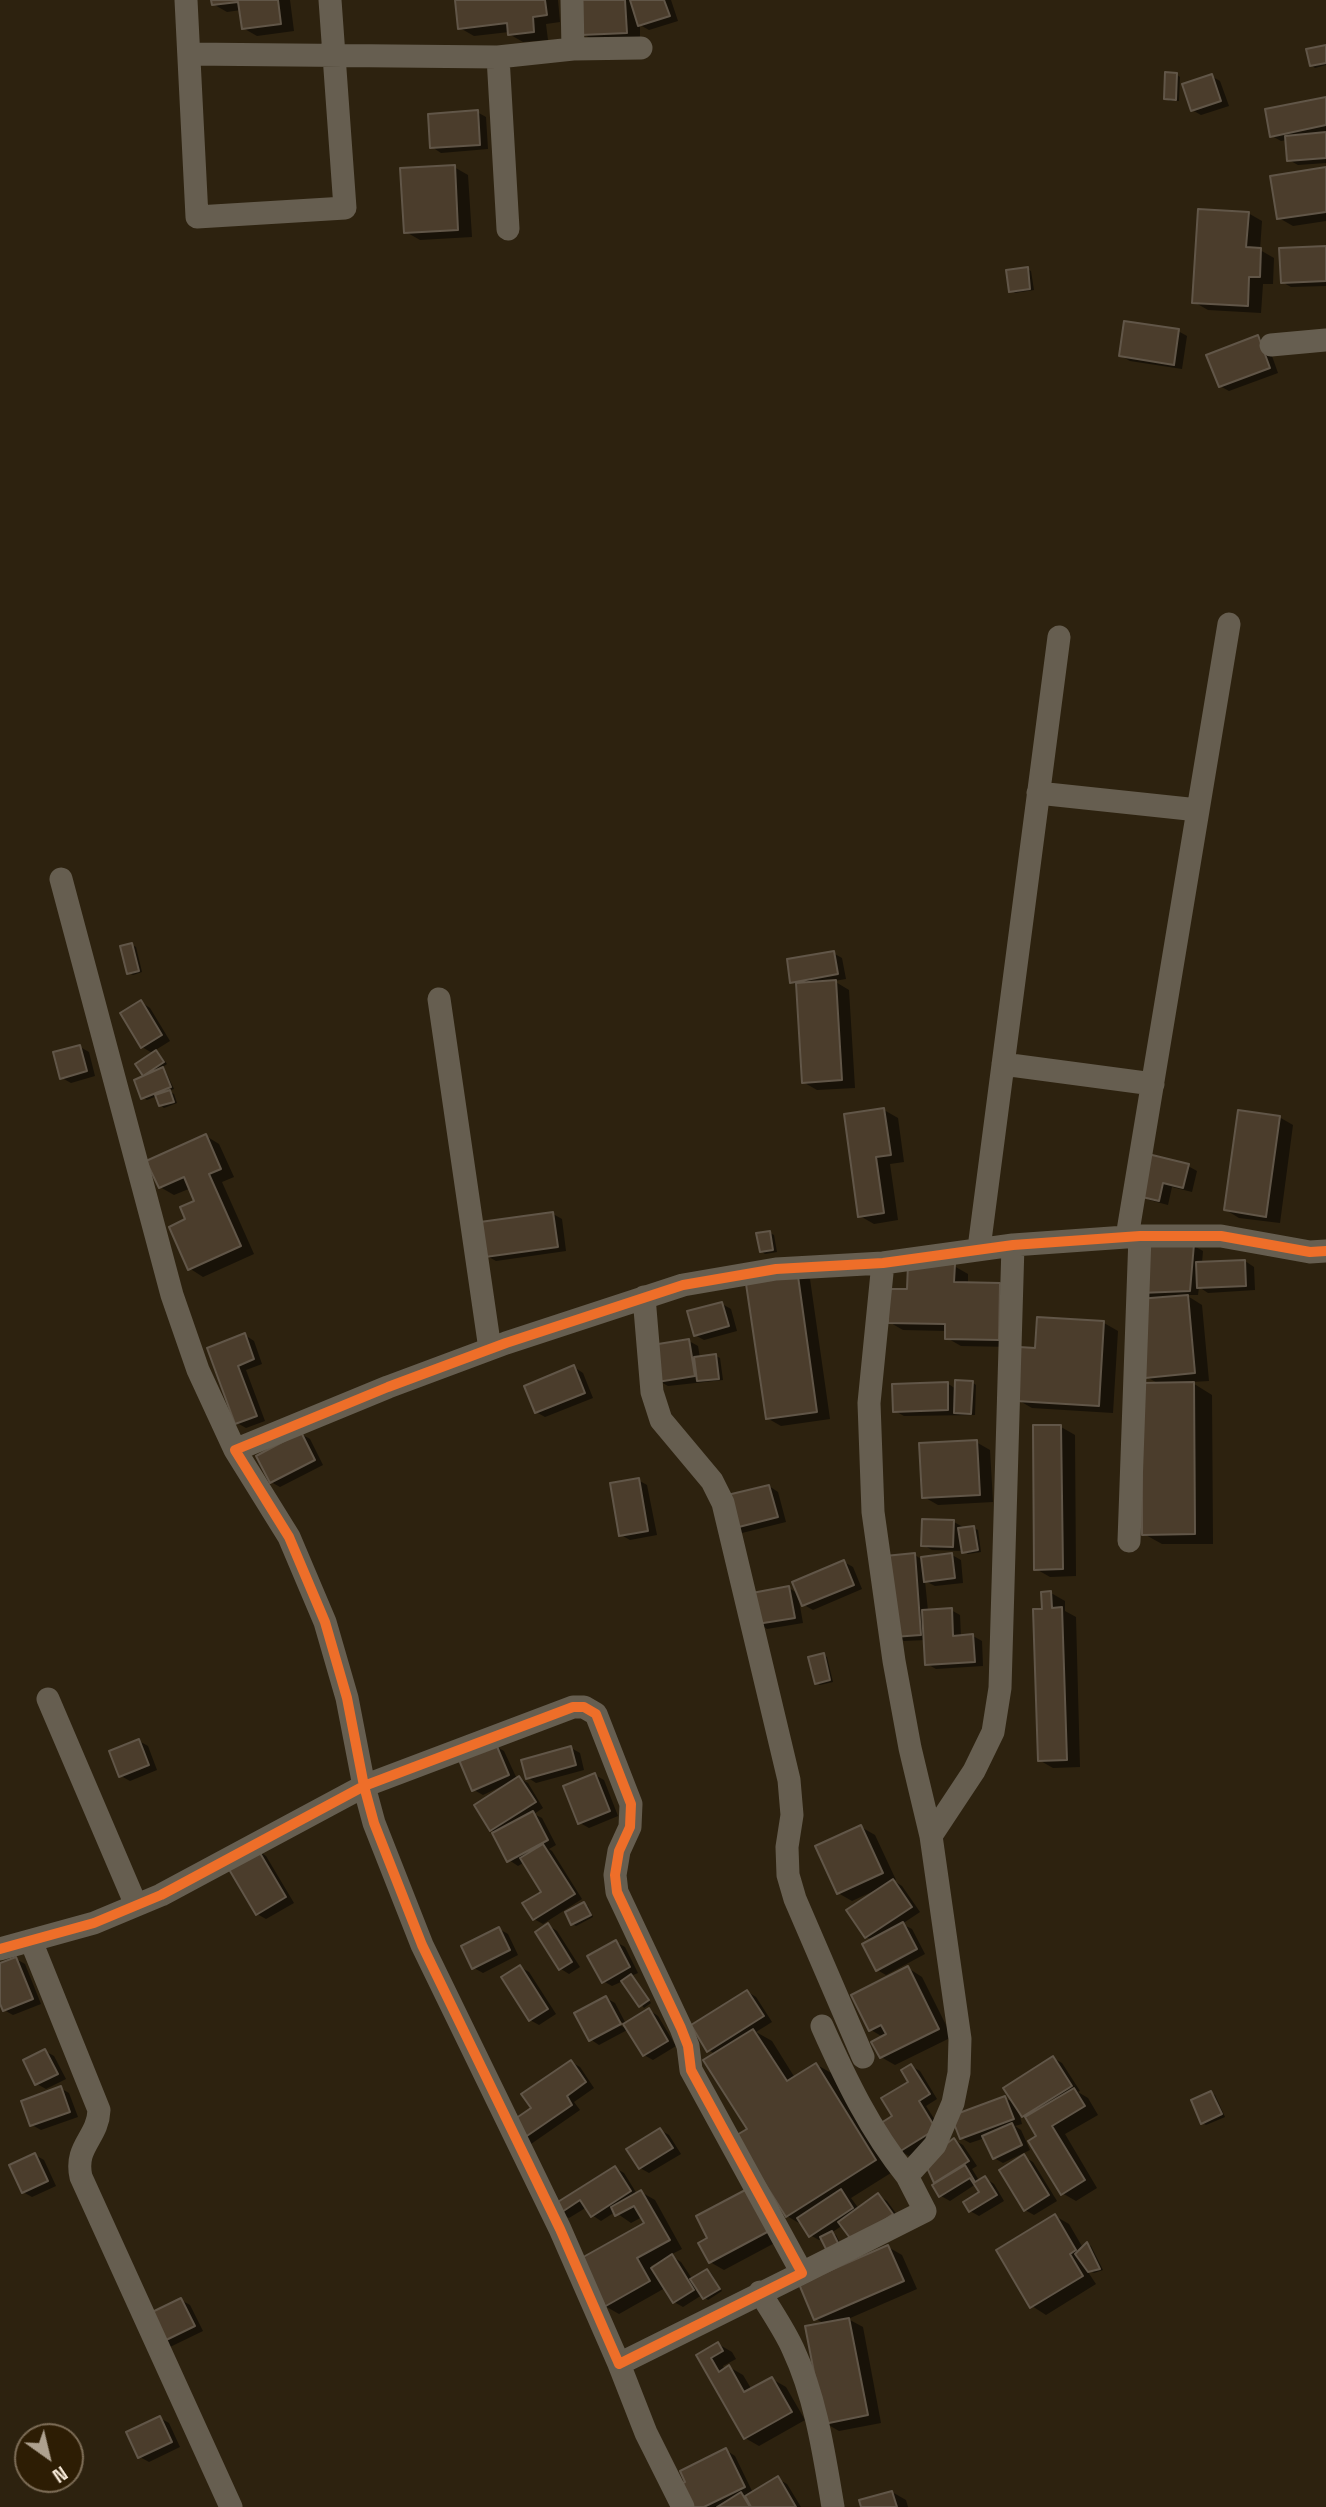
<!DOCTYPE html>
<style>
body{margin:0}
#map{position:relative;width:1326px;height:2507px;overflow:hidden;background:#2d220f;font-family:"Space Grotesk",sans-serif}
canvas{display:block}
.north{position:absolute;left:14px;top:2423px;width:70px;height:70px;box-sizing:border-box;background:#2d1d04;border:2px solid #7d6d57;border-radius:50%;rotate:146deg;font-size:19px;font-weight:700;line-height:28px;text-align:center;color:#f4e6d4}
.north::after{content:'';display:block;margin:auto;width:24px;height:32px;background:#aea18f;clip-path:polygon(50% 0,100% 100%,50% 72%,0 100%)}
</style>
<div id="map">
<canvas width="1326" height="2507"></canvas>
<div class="north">N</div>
</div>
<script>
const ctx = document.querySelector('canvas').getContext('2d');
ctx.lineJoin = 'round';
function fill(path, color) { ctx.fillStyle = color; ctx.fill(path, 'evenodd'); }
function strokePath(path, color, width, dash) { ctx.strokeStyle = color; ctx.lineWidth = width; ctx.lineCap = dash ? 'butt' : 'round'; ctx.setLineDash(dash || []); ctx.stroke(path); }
fill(new Path2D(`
 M213,0H290L294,31L257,36L243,28L241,10L227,12L213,4Z
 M457,0H558L560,22L546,24L548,40L523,42L509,34V32L474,36L460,28Z
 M581,0H671L678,21L649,30L640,25V40L597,42L583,34Z
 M1326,46V65L1315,68L1311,65Z
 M1176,74L1180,77L1179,101H1170L1166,98Z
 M1211,76L1220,81L1229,106L1201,115L1192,110Z
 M1326,99V163L1298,165L1289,160L1287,140L1281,141L1272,136Z
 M477,112L486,117L488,149L441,153L432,147Z
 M454,167L468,175L472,237L420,240L406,232Z
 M1326,169V221L1293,226L1279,218Z
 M1248,213L1262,221L1260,250L1274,258L1273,284H1263L1261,313L1208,310L1194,302Z
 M1326,248V286L1291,287L1282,282Z
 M1027,269L1031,271L1034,290L1015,293L1011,290Z
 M1178,331L1187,336L1182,369L1130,361L1121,356Z
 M1258,337L1267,342L1278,373L1229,391L1220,386Z
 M132,945L136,947L142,972L133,975L129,973Z
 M833,953L842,958L846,979L834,981L849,990L855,1088L817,1090L803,1082L797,985L792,982Z
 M141,1002L150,1008L170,1041L154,1051L160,1055L167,1064L161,1068L166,1072L174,1089L168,1091L174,1094L177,1103L164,1108L160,1105L157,1096L147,1100L143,1098L147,1076L144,1074L154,1054L142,1047Z
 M80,1047L89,1052L95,1076L71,1083L62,1078Z
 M884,1110L898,1118L904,1162L890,1164L898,1220L874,1224L860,1216Z
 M1279,1117L1293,1125L1280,1223L1239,1218L1226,1210Z
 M206,1136L219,1144L234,1177L222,1182L254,1254L203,1277L189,1268L187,1220L197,1201L191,1188L174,1195L160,1187Z
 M1188,1166L1197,1171L1192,1192L1172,1187L1168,1205L1149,1200L1140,1195Z
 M553,1214L562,1219L566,1251L496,1261L487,1256Z
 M770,1233L774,1235L777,1252L765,1254L761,1251Z
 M1194,1246L1203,1251L1202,1263L1245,1261L1254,1267L1255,1290L1208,1293L1199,1287L1198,1295H1186L1202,1305L1209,1381L1191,1382L1212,1395L1213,1544H1162L1144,1534L1159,1384L1147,1377L1155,1300L1142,1292Z
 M954,1266L968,1274V1284L1000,1285L1014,1293L1012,1347L961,1346L947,1338V1331L903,1330L889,1322L909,1291Z
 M796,1271L810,1279L830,1419L781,1426L767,1418Z
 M722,1304L731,1309L737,1331L704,1340L695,1335Z
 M1038,1319L1104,1323L1118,1331L1113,1413L1032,1408L1018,1400L1036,1350Z
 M245,1335L254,1341L262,1364L246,1370L265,1421L246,1428L237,1423L209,1349Z
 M689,1341L698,1346L700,1358L716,1356L720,1358L723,1380L668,1386L659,1381Z
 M574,1367L583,1373L593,1398L545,1417L536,1412Z
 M972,1382L976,1385L975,1415L904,1416L895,1411L947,1383L956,1389Z
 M1061,1427L1075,1435L1076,1576L1050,1577L1036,1569Z
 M301,1434L310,1439L323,1465L280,1487L271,1482Z
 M976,1442L990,1450L993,1502L938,1505L924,1497Z
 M638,1480L647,1485L657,1535L630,1540L621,1535Z
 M769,1486L778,1492L786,1522L742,1533L733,1528Z
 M954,1522L963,1527V1529L974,1528L978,1530L981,1552L968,1554L963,1551L932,1550L923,1545Z
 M915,1555L921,1559L952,1555L961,1560L963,1583L935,1586L925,1581L928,1611L951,1610L960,1615L961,1637L973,1636L982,1641L983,1666L936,1669L927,1664L926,1640L904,1641L895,1636Z
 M844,1562L853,1567L862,1589L813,1610L804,1605L798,1595L803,1623L767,1629L758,1623L789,1588L799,1594Z
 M1051,1593L1065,1601V1611L1076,1617L1080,1767L1053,1768L1039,1760Z
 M823,1655L827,1657L833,1682L820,1685L816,1683Z
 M139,1741L148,1746L157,1770L130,1781L121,1776Z
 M495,1746L504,1751L517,1779L519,1778L528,1783L543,1808L534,1814L542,1818L556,1845L549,1849L552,1851L582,1899L543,1924L534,1919L544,1892L525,1862L518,1866L509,1860L496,1833L491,1830L503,1788L502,1786L483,1795L474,1790Z
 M571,1748L580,1753L584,1770L536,1783L527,1777Z
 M595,1775L604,1780L618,1816L589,1828L580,1823Z
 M861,1827L875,1835L896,1880L894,1881L902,1886L920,1912L902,1924L912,1929L925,1954L886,1975L877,1970L873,1940L866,1937L876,1890L852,1901L838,1893Z
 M257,1850L266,1856L294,1903L266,1919L257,1914Z
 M584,1904L588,1906L593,1917L576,1926L572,1924Z
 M548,1925L557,1931L580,1967L569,1974L561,1969Z
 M499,1929L508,1934L518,1955L483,1973L474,1968Z
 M616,1942L625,1947L638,1973L631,1976L651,2003L644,2008L623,1981L612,1986L603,1981Z
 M16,1959L25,1964L41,2004L13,2015L4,2010L0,1999V1965Z
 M520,1967L529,1972L556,2014L539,2025L530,2020Z
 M908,1968L922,1977L952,2037L895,2065L881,2057L883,2037L871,2030Z
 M748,1992L756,1997L772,2022L756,2032L772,2041L795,2078L817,2065L835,2075L894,2171L851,2198L859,2209L878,2196L887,2201L900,2219L843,2225L831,2233L836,2235L842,2247L823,2238L819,2240L810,2235L804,2226L787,2216L716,2055L709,2050Z
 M606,1998L615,2003L626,2024L649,2010L658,2016L676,2046L653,2060L644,2055L629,2029L599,2045L590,2039ZM614,2018L627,2025V2029L612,2021Z
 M45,2051L54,2056L66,2079L46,2089L37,2084Z
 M1053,2058L1062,2063L1080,2091L1078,2092L1088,2098L1098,2115L1065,2134L1097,2188L1076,2201L1062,2193L1038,2137L1017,2105L1022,2124L1015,2126L1021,2130L1030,2150L1003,2163L994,2158L985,2138L970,2143L961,2138L1005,2098L1016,2104Z
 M571,2062L580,2067L594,2088L574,2102L580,2110L531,2144L522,2139L534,2109Z
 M911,2066L920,2071L937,2099L926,2106L944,2134L909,2156L900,2151L894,2116L910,2082Z
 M60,2088L69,2093L78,2117L41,2130L32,2125Z
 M1211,2093L1215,2095L1225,2117L1206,2125L1202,2123Z
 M660,2130L669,2135L681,2154L649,2173L640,2168Z
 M954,2140L963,2145L977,2166L972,2169L980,2182L985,2178L994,2184L1004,2201L979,2216L970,2211L981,2193L976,2184L950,2201L941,2196L926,2162Z
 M35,2155L44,2160L56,2186L32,2197L23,2192Z
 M1024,2157L1033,2162L1057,2201L1034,2215L1025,2210Z
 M615,2168L624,2173L637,2194L641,2192L655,2200L682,2249L670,2255L681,2262L693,2280L707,2271L711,2273L722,2291L708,2300L702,2295L683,2307L674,2302L665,2288L619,2314L605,2306L646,2224L642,2217L631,2223L615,2212L601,2221L592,2215L587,2207L569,2218L560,2213ZM660,2261L661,2264L651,2270V2266Z
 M749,2190L784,2238L724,2270L710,2262V2239Z
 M1055,2216L1069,2224L1083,2248L1087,2244L1091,2246L1103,2270L1094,2273L1086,2269L1096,2284L1046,2315L1032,2306Z
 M888,2247L902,2255L917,2289L848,2319L863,2327L881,2423L839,2431L825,2423V2324L816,2319Z
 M181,2300L190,2305L203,2331L170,2347L161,2342Z
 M718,2344L732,2352L736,2359L723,2366L725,2370L729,2367L743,2375L752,2390L772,2379L786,2387L805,2420L759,2446L745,2438L698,2355Z
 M160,2418L169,2423L180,2447L149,2462L140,2457Z
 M726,2450L735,2456L753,2493L778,2479L787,2484L801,2507H688L687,2482Z
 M892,2492L906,2500L908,2507H863Z`), '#0007');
const building = new Path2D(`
 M211,0H278L281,24L242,29L238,2L212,5Z
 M455,0H545L547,15L533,17L534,32L508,35L507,23L458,29Z
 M579,0H625L627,33L581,35Z
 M630,0H664L670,16L638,26Z
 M1326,45V63L1310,66L1306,49Z
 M1165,72L1177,73L1176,100L1164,99Z
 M1212,74L1221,101L1191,111L1182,84Z
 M1326,97V125L1270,137L1265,109Z
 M478,110L480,145L430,148L428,114Z
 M1326,132V158L1287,161L1285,136Z
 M455,165L458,230L404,233L400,168Z
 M1326,167V212L1277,219L1270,176Z
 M1198,209L1249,212L1246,247L1261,248L1260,277H1249L1248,306L1192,303Z
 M1326,246V281L1281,283L1279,248Z
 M1028,267L1030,289L1009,292L1006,270Z
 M1124,321L1179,329L1174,365L1119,356Z
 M1258,335L1270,368L1219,387L1206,355Z
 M132,943L139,971L127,974L120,946Z
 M834,951L838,974L790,983L787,959Z
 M836,980L842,1080L802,1083L796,983Z
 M141,1000L162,1035L141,1048L120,1013Z
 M80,1045L87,1071L60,1079L53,1052Z
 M156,1050L164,1062L143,1076L135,1064Z
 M163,1067L171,1087L141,1099L134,1080Z
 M170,1090L174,1102L159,1106L155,1095Z
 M884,1108L891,1155L876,1157L884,1213L858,1217L844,1114Z
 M1238,1110L1280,1116L1266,1217L1224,1210Z
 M206,1134L221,1169L209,1174L241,1246L188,1270L169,1227L185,1219L180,1207L194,1201L184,1177L159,1188L146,1161Z
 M1148,1154L1189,1164L1183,1188L1163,1183L1159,1201L1138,1196Z
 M553,1212L558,1247L485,1257L480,1222Z
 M770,1231L773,1250L760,1252L756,1233Z
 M1147,1241L1194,1244L1190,1291L1140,1293Z
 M1245,1260L1246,1286L1197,1288L1196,1262Z
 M908,1264H955L954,1282L1000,1283L999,1340L945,1339V1324L888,1323V1289H907Z
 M797,1269L817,1412L766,1419L745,1277Z
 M1188,1295L1195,1373L1145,1378L1138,1299Z
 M722,1302L729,1326L694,1336L687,1311Z
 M1037,1317L1104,1321L1099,1406L1016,1401L1019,1347L1035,1348Z
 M245,1333L254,1359L238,1366L257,1416L235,1424L207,1348Z
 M689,1339L695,1376L657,1382L652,1345Z
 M716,1354L719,1379L697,1381L694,1357Z
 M574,1365L585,1393L535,1413L524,1386Z
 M955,1380L973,1381L971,1414L954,1413Z
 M948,1382V1410L893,1412L892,1384Z
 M1194,1382L1195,1534L1142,1535V1383Z
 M1033,1425H1061L1063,1569L1034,1570Z
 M301,1432L315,1460L270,1483L256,1456Z
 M977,1440L980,1495L922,1498L919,1443Z
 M639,1478L648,1531L619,1536L610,1483Z
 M769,1485L778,1517L731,1529L723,1496Z
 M922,1519L954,1520L953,1547L921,1546Z
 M974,1526L978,1550L962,1553L958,1528Z
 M915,1553L921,1635L893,1637L885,1556Z
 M952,1553L955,1578L924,1582L921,1557Z
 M844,1560L854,1585L802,1606L792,1582Z
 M789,1586L795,1618L757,1624L752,1593Z
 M1051,1591L1052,1608L1062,1607L1067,1760L1038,1761L1033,1609H1042L1041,1592Z
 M952,1608L953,1636L973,1634L975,1662L925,1665L922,1610Z
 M824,1653L830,1680L815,1684L808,1657Z
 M139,1739L149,1765L119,1777L109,1751Z
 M496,1744L509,1775L472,1791L459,1760Z
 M571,1746L576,1765L526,1779L521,1760Z
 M595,1773L610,1811L578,1824L563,1786Z
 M519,1776L536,1802L490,1831L474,1805Z
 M533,1811L548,1840L507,1862L492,1833Z
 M861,1825L883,1873L837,1894L815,1846Z
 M543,1844L575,1894L533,1920L522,1903L541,1892L520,1858Z
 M257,1848L286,1897L256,1915L227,1866Z
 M893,1879L912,1907L865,1938L846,1910Z
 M584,1902L591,1915L571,1925L565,1912Z
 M903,1922L917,1949L876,1971L862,1944Z
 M548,1923L572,1962L559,1970L535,1932Z
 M499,1927L510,1950L472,1969L461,1946Z
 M616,1940L630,1967L602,1983L587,1956Z
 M16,1957L33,1999L3,2011L0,2004V1963Z
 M520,1965L548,2009L529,2021L501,1977Z
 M908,1966L939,2029L880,2058L871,2042L886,2034L881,2025L869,2031L851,1995Z
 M631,1974L649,2000L639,2007L621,1981Z
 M747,1990L764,2016L707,2052L691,2025Z
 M606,1996L621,2024L589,2041L574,2013Z
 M649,2008L668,2041L643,2056L623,2024Z
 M753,2029L787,2081L816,2063L876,2160L786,2217L735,2136L747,2129L703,2060Z
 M45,2049L58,2074L35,2085L23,2060Z
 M1053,2056L1072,2086L1022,2117L1003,2088Z
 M571,2060L586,2082L567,2096L572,2105L521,2140L509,2123L531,2108L521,2094Z
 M911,2064L930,2094L919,2101L936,2129L899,2152L881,2123L892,2116L881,2098L908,2082L901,2070Z
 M61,2086L70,2112L30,2126L21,2101Z
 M1074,2088L1085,2106L1052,2126L1085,2180L1061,2195L1028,2141L1036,2136L1025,2117Z
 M1211,2091L1222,2114L1201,2124L1191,2100Z
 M1005,2096L1014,2119L960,2139L951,2116Z
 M1012,2123L1022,2145L993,2159L982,2136Z
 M660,2128L673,2148L639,2169L626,2149Z
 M954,2138L969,2161L934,2183L924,2161Z
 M35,2153L48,2181L22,2193L9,2165Z
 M1024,2154L1049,2195L1024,2211L999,2170Z
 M965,2165L975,2182L985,2176L997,2195L969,2212L963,2202L979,2192L970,2178L939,2197L932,2185Z
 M615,2166L631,2191L591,2217L580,2200L559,2214L553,2205Z
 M749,2188L771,2230L709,2263L698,2243L707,2238L696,2216Z
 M841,2189L853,2208L809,2237L797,2218Z
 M641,2190L670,2240L637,2258L650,2281L604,2307L578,2260L644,2223L634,2206L615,2216L611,2207Z
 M878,2193L893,2214L853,2242L838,2222Z
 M1055,2214L1076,2250L1070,2254L1083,2276L1030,2308L996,2250Z
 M832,2231L839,2245L827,2251L820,2237Z
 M1087,2242L1100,2269L1088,2272L1075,2254Z
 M888,2245L904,2281L814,2320L799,2284Z
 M672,2254L694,2290L673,2303L651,2268Z
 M707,2269L720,2289L703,2299L690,2279Z
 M181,2298L195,2326L160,2343L146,2315Z
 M849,2318L868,2415L824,2424L805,2326Z
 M718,2342L723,2351L711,2358L719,2372L729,2365L744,2392L772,2377L792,2412L744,2439L696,2355Z
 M160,2416L172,2442L138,2458L126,2432Z
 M726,2448L745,2487L704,2507H686L676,2486L685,2482L680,2471Z
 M778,2476L796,2507H751L745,2496Z
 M892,2491L897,2507H861L859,2500Z
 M741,2492L750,2507H717Z`);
fill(building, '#4b3d2c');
strokePath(building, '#615648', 2);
strokePath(new Path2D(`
 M186,0L197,217L345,208L330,0
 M573,49L641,48
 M189,54L498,57L573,49L572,0
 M498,57L508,229
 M1271,345L1326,340
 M1038,793L1198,810
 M61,879L172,1295L198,1370L235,1450
 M439,999L490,1349
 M1003,1064L1153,1084
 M1127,1237L1229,624
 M979,1248L1059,637
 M644,1297L652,1392L661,1420L712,1481L723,1503L789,1780L792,1815L787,1847L788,1875L795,1899L863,2057
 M1129,1541L1140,1236
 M48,1699L136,1905
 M931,1836L974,1771L993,1732L1000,1688L1013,1245
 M31,1941L99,2110C98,2138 74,2146 81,2177L231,2507
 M0,1949L94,1923L161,1895L364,1786L573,1707H584L596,1714L631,1804L630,1827L619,1851L615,1875L617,1892L681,2028L688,2046L691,2070L802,2273L619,2364L560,2229L422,1945L374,1823L364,1786L347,1698L325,1622L289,1537L235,1450L388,1387L506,1343L683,1285L776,1269L883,1263L1013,1245L1140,1236H1221L1310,1252L1326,1251
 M822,2026C846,2080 870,2130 907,2176
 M802,2273L925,2211L907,2176L935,2145L953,2103L959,2073L960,2039L931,1836L910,1748L894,1661L873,1512L869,1403L883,1263
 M760,2292C771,2311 784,2329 793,2349C816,2398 824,2454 833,2507
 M619,2364L646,2433L683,2507`), '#665e50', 23);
strokePath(new Path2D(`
 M0,1949L94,1923L161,1895L364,1786L573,1707H584L596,1714L631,1804L630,1827L619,1851L615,1875L617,1892L681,2028L688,2046L691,2070L802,2273L619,2364L560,2229L422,1945L374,1823L364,1786L347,1698L325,1622L289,1537L235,1450L388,1387L506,1343L683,1285L776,1269L883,1263L1013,1245L1140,1236H1221L1310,1252L1326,1251`), '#ee6e29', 10);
</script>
